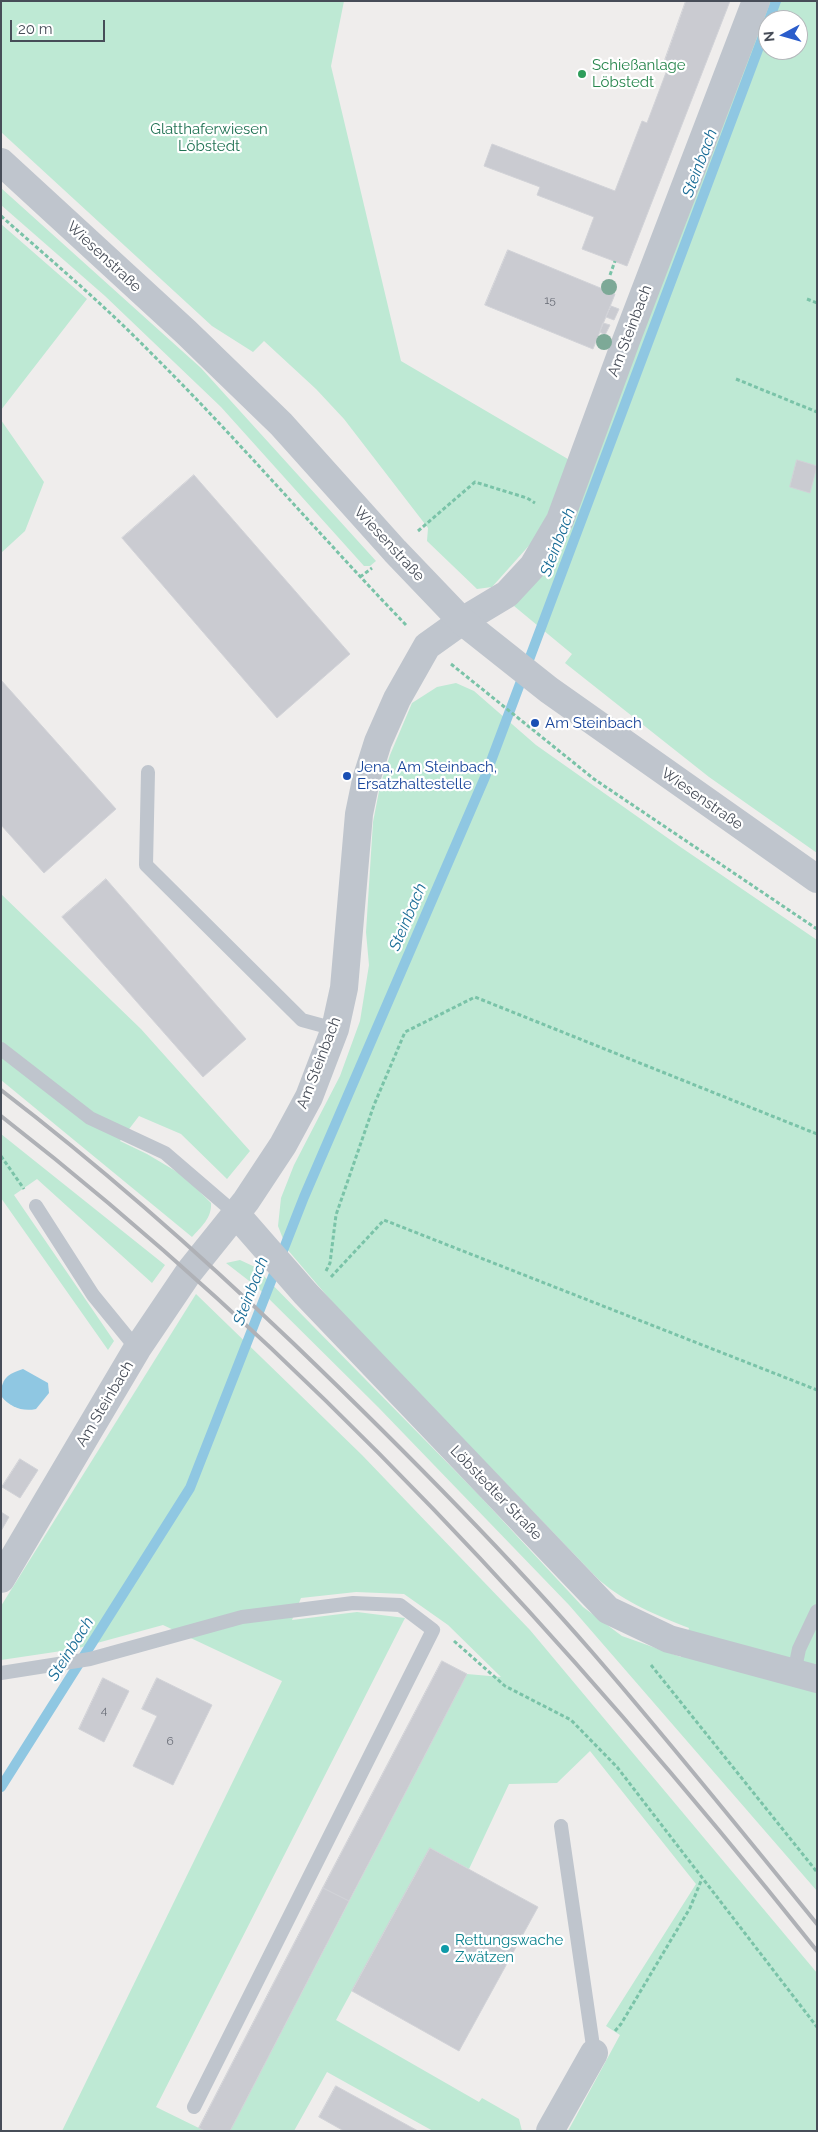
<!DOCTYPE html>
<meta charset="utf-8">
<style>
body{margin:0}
#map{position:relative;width:818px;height:2132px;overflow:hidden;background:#efedec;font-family:Raleway,sans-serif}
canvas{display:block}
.frame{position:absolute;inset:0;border:2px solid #474d58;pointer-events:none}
.north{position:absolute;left:758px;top:10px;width:50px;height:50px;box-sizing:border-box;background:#fff;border:1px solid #b5b8bc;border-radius:50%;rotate:264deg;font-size:14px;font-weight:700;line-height:20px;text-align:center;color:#474d58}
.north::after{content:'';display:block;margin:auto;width:18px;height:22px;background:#2b5dcb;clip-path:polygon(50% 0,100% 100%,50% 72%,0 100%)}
.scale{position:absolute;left:10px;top:20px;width:95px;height:22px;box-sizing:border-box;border:2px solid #474d58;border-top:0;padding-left:6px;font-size:15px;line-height:18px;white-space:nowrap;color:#474d58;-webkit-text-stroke:4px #fff;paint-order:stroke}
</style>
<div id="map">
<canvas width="818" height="2132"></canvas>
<div class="frame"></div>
<div class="north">N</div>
<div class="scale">20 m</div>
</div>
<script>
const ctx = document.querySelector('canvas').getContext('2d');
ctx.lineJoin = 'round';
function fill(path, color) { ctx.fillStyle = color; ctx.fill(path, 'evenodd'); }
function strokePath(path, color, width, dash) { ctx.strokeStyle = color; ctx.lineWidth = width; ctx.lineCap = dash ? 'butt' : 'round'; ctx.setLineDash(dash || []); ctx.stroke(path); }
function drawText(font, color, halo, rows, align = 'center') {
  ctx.font = font + ' Raleway,sans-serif'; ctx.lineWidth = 4.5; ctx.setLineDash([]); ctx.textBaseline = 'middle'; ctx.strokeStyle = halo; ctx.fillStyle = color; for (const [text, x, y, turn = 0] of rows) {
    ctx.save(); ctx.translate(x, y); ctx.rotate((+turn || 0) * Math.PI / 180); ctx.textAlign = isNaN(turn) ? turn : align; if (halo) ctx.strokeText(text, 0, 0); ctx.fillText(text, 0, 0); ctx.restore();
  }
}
fill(new Path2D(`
 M1,1H344L331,66L401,361L573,462L563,485L534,540L492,587L477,589L427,541L428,528L344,419L316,389L264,341L253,352L212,326L1,132Z
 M769,1H817V853L709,777L565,663L572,654L514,606L547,567L590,469L743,73ZM768,20H798V50H768Z
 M1,188L201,368L376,561L370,566H364L221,407L105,296L1,205Z
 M1,224L87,299L1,410Z
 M1,420L44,482L25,531L1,553Z
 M456,683L474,691L536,745L679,846L817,940V1891L569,1605L378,1407L257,1287L226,1263L240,1260L255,1267L477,1493L583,1607L622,1636L681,1657L689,1628C654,1614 628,1604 599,1580L345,1317L287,1249L278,1226L281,1198L294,1165L340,1076L360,1021L369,965L366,932L373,822L380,786L390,755L412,703L437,687Z
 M1,894L141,1029L250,1151L227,1179L181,1134L139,1116L120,1141L147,1154L184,1176L211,1203C212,1218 201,1227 192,1237L1,1080Z
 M1,1134L165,1265L152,1283L37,1179L14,1195L114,1341L108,1350L1,1198Z
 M196,1294L362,1455L530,1630L817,1973V2131H568L620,2035L606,2026L696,1884L590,1751L557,1783L509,1784L469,1869L430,1848L336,2020L479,2102L482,2098L519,2119L522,2131H433L327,2072L294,2131H230L467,1674L501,1677L448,1625L404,1594L356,1592L301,1598L292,1620L357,1612L405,1618L156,2107L205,2131H62L282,1681L163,1625L75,1649L1,1660V1606Z`), '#bee9d4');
fill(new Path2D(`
 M23,1369L48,1383L49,1393L36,1409C22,1412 10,1407 1,1396C1,1379 7,1374 23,1369Z`), '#8fc7e2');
strokePath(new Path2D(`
 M769,20L776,1
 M1,1787L190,1488L304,1197L485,777L768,23`), '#8fc7e2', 10);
const building = new Path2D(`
 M686,1H730L627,266L582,249L594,217L537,195L540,187L484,166L492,144L615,191L642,121L647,123L670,62L665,60Z
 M508,250L615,294L593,349L485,305Z
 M611,306L619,309L614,320L606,317Z
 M603,323L610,325L605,335L600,332Z
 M797,460L817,466L810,493L790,487Z
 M194,475L350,654L277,718L122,538Z
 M1,680L116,809L44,873L1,825Z
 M106,879L246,1039L203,1077L62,917Z
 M20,1459L38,1470L20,1498L2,1487Z
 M1,1512L9,1517L1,1531Z
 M442,1661L467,1674L349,1901L323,1888Z
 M103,1678L129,1691L104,1742L79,1729Z
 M157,1678L212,1705L173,1785L133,1766L157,1716L142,1709Z
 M430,1848L538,1907L459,2051L352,1991Z
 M323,1888L349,1901L230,2131H205L199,2128Z
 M336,2086L418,2131H344L319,2117Z`);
fill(building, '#cacbd1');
strokePath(building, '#d1d2d7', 1);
strokePath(new Path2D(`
 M1,216C52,261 103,304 150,352C239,440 320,536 407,626
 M610,275L615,261
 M807,299L817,303
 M736,379L817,412
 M418,531L475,482L527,498L535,503
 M360,577L372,568
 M451,664L594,779L817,929
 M1,1156L24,1189
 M326,1271L330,1263L336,1215L374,1105L405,1032L475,997L817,1134
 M331,1277L384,1220L817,1390
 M454,1641L505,1686L571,1720L617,1767L817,2027
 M651,1665L817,1872
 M615,2031L621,2024L690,1908L701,1881`), '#7ac3a8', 3, [4, 2.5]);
strokePath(new Path2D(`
 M148,772L146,865L302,1020L335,1029
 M1,1049L90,1118L165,1153L236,1214
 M36,1206L93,1295L137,1349
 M1,1673L90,1659L242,1617L353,1603L400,1605L433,1630L194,2107
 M794,1673L799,1649L817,1611
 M561,1826L594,2053`), '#bfc5cd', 14);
strokePath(new Path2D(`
 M236,1214L305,1293L608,1610L669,1639L817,1679
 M1,1579L137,1349L189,1272L246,1201L283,1145L309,1097L335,1029L344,988L359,814L366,780L378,742L397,699L427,646L462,621L507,594L533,566L560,520L627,338L756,1
 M550,2131L594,2053`), '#bfc5cd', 28);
strokePath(new Path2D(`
 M1,162L186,332L281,424L395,551L462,621L549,690L817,879`), '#bfc5cd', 28);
strokePath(new Path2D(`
 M1,1090C104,1169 200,1254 294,1344C397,1443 498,1544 592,1652C669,1741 743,1833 817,1924
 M1,1116C307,1354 576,1648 817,1951`), '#afb1b6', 4);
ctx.fillStyle = '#7da997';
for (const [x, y] of [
 [609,287],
 [604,342]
]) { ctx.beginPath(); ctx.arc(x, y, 8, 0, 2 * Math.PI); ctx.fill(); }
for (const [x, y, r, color] of [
 [582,74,5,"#2e9e5b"],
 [535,723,5,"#1a4fb4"],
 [347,776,5,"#1a4fb4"],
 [445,1949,5,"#0f9aa8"]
]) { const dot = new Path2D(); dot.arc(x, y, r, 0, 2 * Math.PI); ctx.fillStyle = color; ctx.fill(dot); strokePath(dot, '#fff', 2); }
drawText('12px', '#686c76', null, [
 ["15",550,300],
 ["4",104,1710],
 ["6",170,1741]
]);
drawText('15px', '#27864d', '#fff', [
 ["Schießanlage",592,65],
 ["Löbstedt",592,82]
], 'left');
drawText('15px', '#1f7152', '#fff', [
 ["Glatthaferwiesen",209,129],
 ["Löbstedt",209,146]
]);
drawText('15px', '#474d58', '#fff', [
 ["Wiesenstraße",104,257,43],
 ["Am Steinbach",630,331,-69],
 ["Wiesenstraße",389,544,47],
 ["Wiesenstraße",702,799,35],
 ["Am Steinbach",319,1063,-69],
 ["Am Steinbach",105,1404,-59],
 ["Löbstedter Straße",496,1493,46]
]);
drawText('15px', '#164399', '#fff', [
 ["Am Steinbach",545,723],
 ["Jena, Am Steinbach,",357,767],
 ["Ersatzhaltestelle",357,784]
], 'left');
drawText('15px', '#0d838f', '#fff', [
 ["Rettungswache",455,1940],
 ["Zwätzen",455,1957]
], 'left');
drawText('italic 16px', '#1a6d97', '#fff', [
 ["Steinbach",700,163,-69],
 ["Steinbach",558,542,-69],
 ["Steinbach",408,917,-67],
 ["Steinbach",251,1291,-69],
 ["Steinbach",71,1649,-58]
]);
</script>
